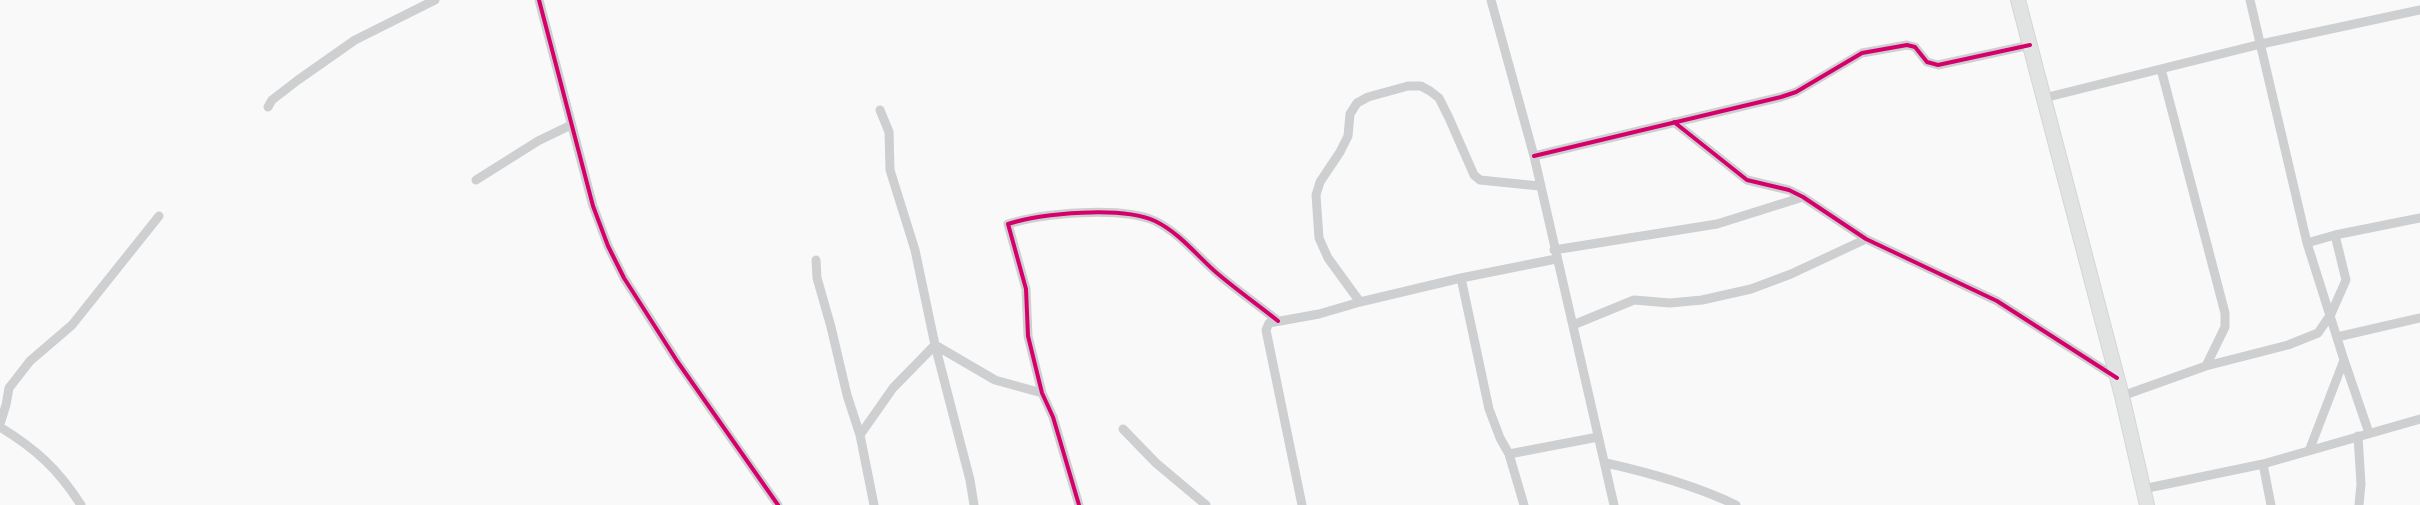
<!DOCTYPE html>
<style>
body{margin:0}
canvas{display:block;background:#f9f9f9}
</style>
<canvas width="2420" height="505"></canvas>
<script>
const ctx = document.querySelector('canvas').getContext('2d');
ctx.lineJoin = 'round';
function strokePath(path, color, width, dash) { ctx.strokeStyle = color; ctx.lineWidth = width; ctx.lineCap = dash ? 'butt' : 'round'; ctx.setLineDash(dash || []); ctx.stroke(path); }
const primary = new Path2D(`
 M2018,0L2122,396L2147,505`);
strokePath(primary, '#d5d6d7', 16);
strokePath(new Path2D(`
 M539,0L593,206L608,246L624,278L677,361L778,505
 M1491,0L1534,156L1614,505
 M2250,0L2307,243L2344,360L2309,451
 M2161,69L2225,313V327L2206,366
 M2044,98L2261,44L2420,10
 M268,107L272,100L298,80L355,40L435,0
 M880,110L889,132L890,170L915,250L935,345L970,480L974,505
 M1674,122L1747,180L1789,190L1803,197L1866,239L1997,301L2117,378
 M1534,156L1781,97L1796,92L1862,53L1907,45L1915,47L1927,62L1938,65L2030,45
 M476,180L538,141L571,125
 M2307,243L2335,235L2420,218
 M1554,250L1717,224L1803,197
 M816,260L817,278L831,327L847,395L860,435L874,505
 M1461,278L1489,409L1500,438L1509,454L1524,505
 M1360,302L1328,258L1319,238L1316,195L1320,182L1340,152L1348,136L1350,114L1357,103L1368,97L1408,86H1421L1430,91L1439,98L1449,118L1474,175L1480,180L1539,186
 M1573,325L1634,300L1670,303L1702,300L1751,289L1791,274L1866,239
 M2337,337L2420,318
 M935,345L995,380L1042,393
 M2344,360L2369,433
 M2122,396L2206,366L2288,345L2318,333L2331,314L2346,280L2335,235
 M0,424L6,405L9,388L30,361L72,325L159,216
 M0,427C36,449 58,469 81,505
 M1123,429L1156,463L1206,505
 M860,435L893,388L935,345
 M2358,436L2361,484L2359,505
 M1509,454L1598,437
 M1606,463C1651,473 1694,485 1736,505
 M2263,464L2271,505
 M2143,489L2263,464L2420,419
 M1079,505L1053,417L1042,393L1028,336L1026,289L1008,224C1043,213 1121,206 1155,221C1180,233 1198,257 1218,274C1237,290 1258,305 1278,321
 M1302,505L1266,330L1269,323L1319,314L1360,302L1461,278L1556,259`), '#cecfd0', 9);
strokePath(primary, '#e1e2e2', 14);
strokePath(new Path2D(`
 M539,0L593,206L608,246L624,278L677,361L778,505
 M1674,122L1747,180L1789,190L1803,197L1866,239L1997,301L2117,378
 M1534,156L1781,97L1796,92L1862,53L1907,45L1915,47L1927,62L1938,65L2030,45
 M1079,505L1053,417L1042,393L1028,336L1026,289L1008,224C1043,213 1121,206 1155,221C1180,233 1198,257 1218,274C1237,290 1258,305 1278,321`), '#d6006c', 4);
</script>
